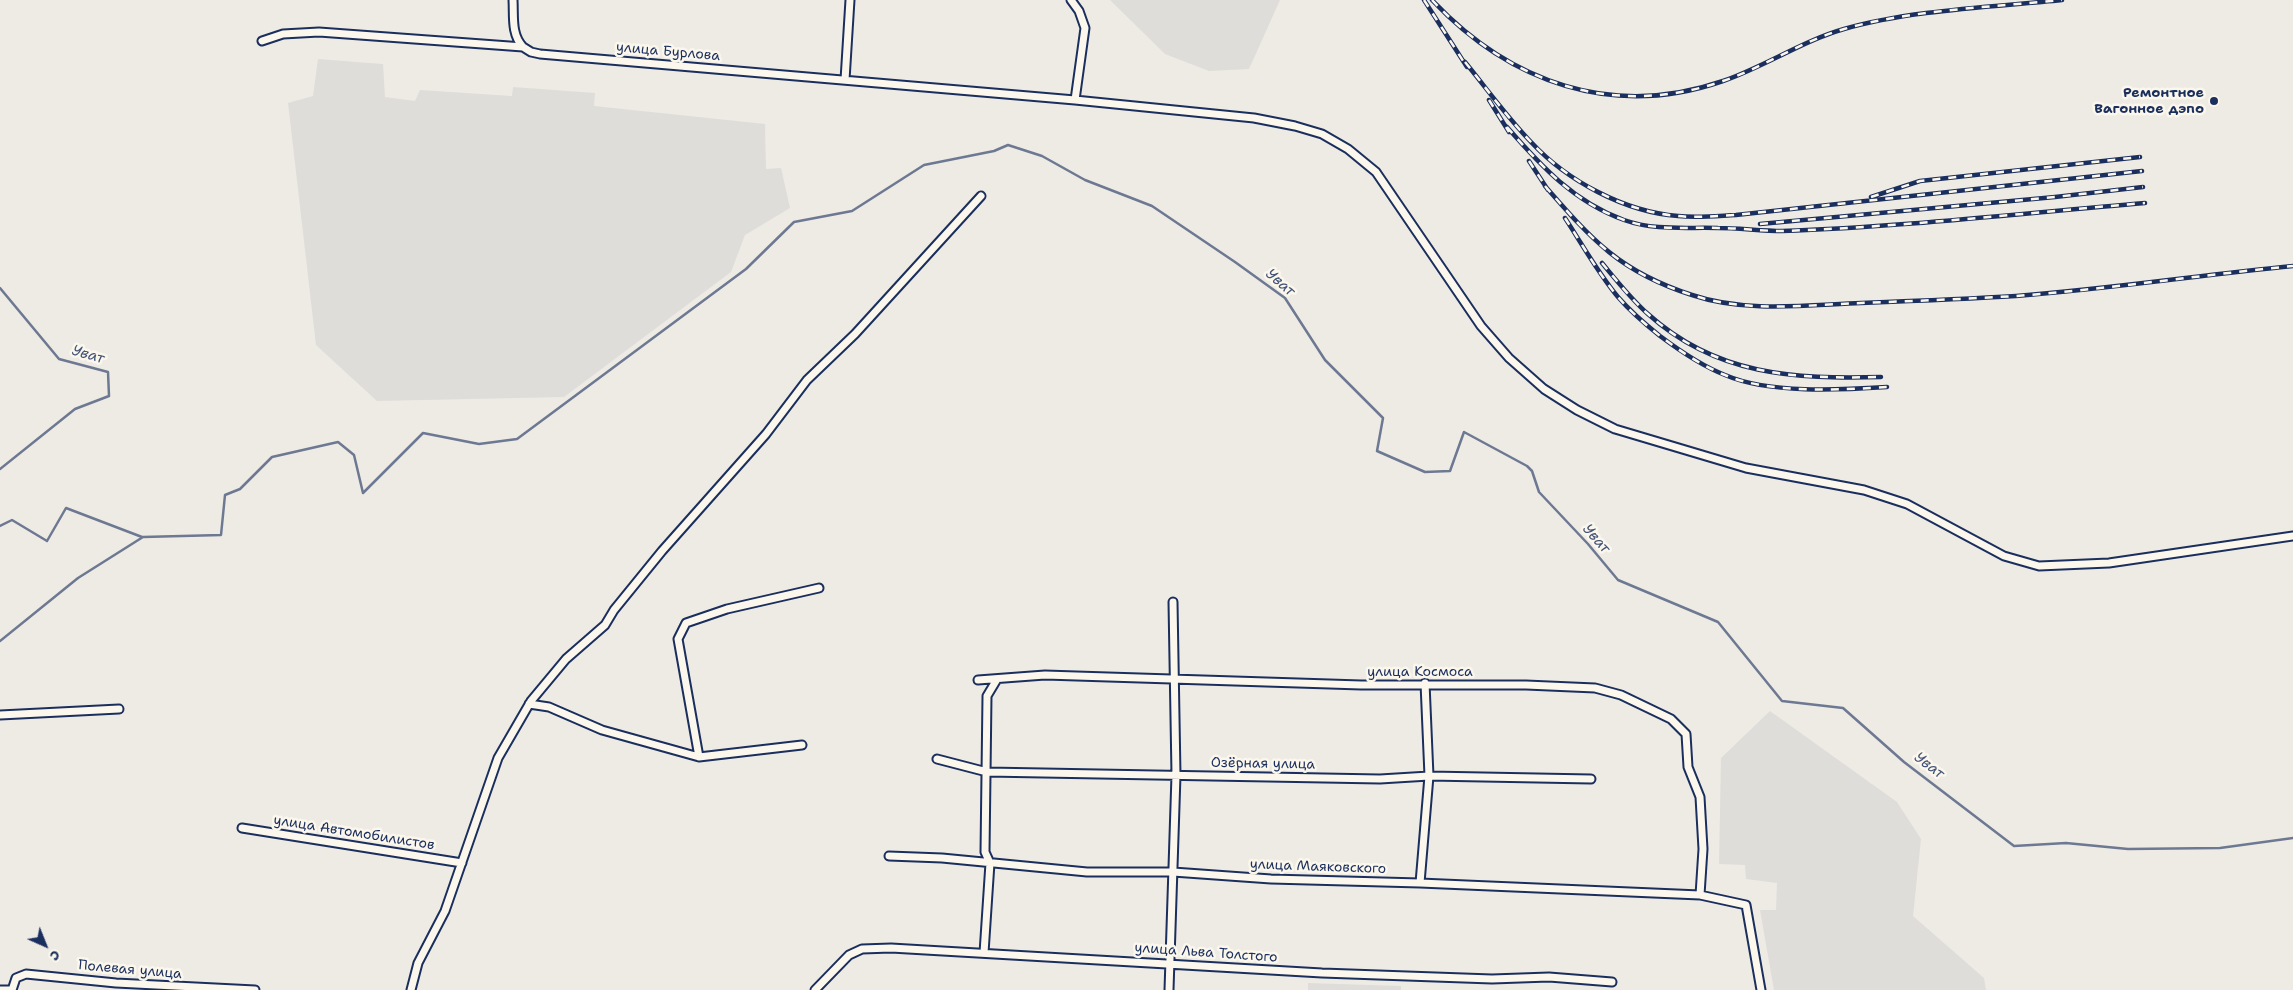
<!DOCTYPE html>
<meta charset="utf-8">
<style>
body{margin:0}
#map{position:relative;width:2293px;height:990px;overflow:hidden;background:#eeebe4;font-family:"Shantell Sans",sans-serif}
canvas{display:block}
.north{position:absolute;left:20px;top:920px;width:50px;height:50px;-webkit-text-stroke:4px #fbf7ec;paint-order:stroke;rotate:136deg;font-size:14px;font-weight:700;line-height:20px;text-align:center;color:#1b2f5e}
.north::after{content:'';display:block;margin:auto;width:18px;height:22px;background:#1b2f5e;clip-path:polygon(50% 0,100% 100%,50% 72%,0 100%)}
</style>
<div id="map">
<canvas width="2293" height="990"></canvas>
<div class="north">С</div>
</div>
<script>
const ctx = document.querySelector('canvas').getContext('2d');
ctx.lineJoin = 'round';
function fill(path, color) { ctx.fillStyle = color; ctx.fill(path, 'evenodd'); }
function strokePath(path, color, width, dash) { ctx.strokeStyle = color; ctx.lineWidth = width; ctx.lineCap = dash ? 'butt' : 'round'; ctx.setLineDash(dash || []); ctx.stroke(path); }
function drawText(font, color, halo, rows, align = 'center') {
  ctx.font = font + ' "Shantell Sans",sans-serif'; ctx.lineWidth = 5; ctx.setLineDash([]); ctx.textBaseline = 'middle'; ctx.strokeStyle = halo; ctx.fillStyle = color; for (const [text, x, y, turn = 0] of rows) {
    ctx.save(); ctx.translate(x, y); ctx.rotate((+turn || 0) * Math.PI / 180); ctx.textAlign = isNaN(turn) ? turn : align; if (halo) ctx.strokeText(text, 0, 0); ctx.fillText(text, 0, 0); ctx.restore();
  }
}
fill(new Path2D(`
 M1110,0H1280L1249,69L1209,71L1165,54Z
 M318,59L383,64L385,97L415,101L420,90L512,96L513,87L595,93L594,106L765,124L766,169L781,168L790,208L745,235L731,272L564,397L377,401L316,345L288,103L313,96Z
 M1770,711L1897,802L1921,839L1913,916L1984,978L1986,990H1774L1760,910H1776L1777,883L1746,879L1745,865L1719,864L1721,758Z
 M1308,983L1401,986V990H1308Z`), '#deddda');
strokePath(new Path2D(`
 M0,288L59,359L108,372L109,396L75,409L0,469
 M0,526L12,520L47,541L66,508L142,537
 M0,641L78,578L143,537L221,535L225,495L240,489L272,457L338,442L354,455L363,493L423,433L479,444L517,439L746,269L794,222L852,211L924,165L994,151L1008,145L1042,156L1085,180L1152,206L1235,262L1285,298L1325,360L1383,418L1377,451L1425,472L1450,471L1464,432L1527,466L1532,471L1539,492L1588,544L1618,580L1718,622L1782,701L1843,708L1904,762L2014,846L2066,843L2128,849L2220,848L2293,838`), '#6d7892', 2.5);
const street = new Path2D(`
 M513,0C514,17 511,34 523,47
 M1071,0L1079,11L1085,28L1075,100
 M262,41L283,34L319,32L523,47L531,52L540,54L1075,100L1254,118L1295,126L1322,134L1348,149L1376,172L1481,326L1509,358L1544,389L1577,410L1615,429L1746,468L1864,490L1907,504L2004,556L2039,566L2109,563L2293,536
 M845,80L850,0
 M978,680L1045,675L1361,685H1526L1595,688L1621,695L1671,719L1686,734L1688,767L1700,797L1703,849L1700,895
 M529,704L549,707L602,730L699,757L802,745
 M0,715L119,709
 M699,757L678,639L686,623L727,609L819,588
 M937,759L987,772L1380,779L1429,776L1591,779
 M242,828L462,863
 M889,856L942,858L1087,872H1173L1271,879L1420,883L1700,895L1746,905L1761,990
 M1420,883L1429,776L1425,683
 M984,953L990,863L985,852L987,696L996,681
 M0,990H11
 M12,990L16,978L26,974L116,983L255,990
 M411,990L418,963L445,911L498,758L531,701L566,659L605,625L614,610L662,551L766,434L807,380L855,334L981,196
 M815,990L849,955L862,949L891,948L1322,973L1492,979L1549,977L1612,982
 M1169,990L1176,775L1173,602`);
strokePath(street, '#1b2f5e', 11);
strokePath(street, '#fbf7ec', 7);
const rail = new Path2D(`
 M1424,0L1467,67
 M1432,0C1510,83 1613,119 1723,81C1764,67 1802,41 1844,29C1910,10 1993,7 2062,0
 M1465,62C1487,89 1507,117 1531,142C1567,181 1625,212 1678,216C1697,218 1716,216 1736,215L2142,171
 M1489,100L1509,132
 M1507,127C1541,166 1574,202 1624,220C1655,231 1686,227 1718,228C1739,228 1761,231 1782,231C1903,227 2024,213 2145,203
 M1529,161L1548,190
 M1545,186C1592,240 1620,272 1692,295C1745,313 1806,305 1861,303C1913,301 1965,299 2016,296C2109,289 2201,275 2293,266
 M1871,197L1920,181L2140,157
 M1565,218C1582,244 1598,273 1618,297C1631,312 1645,324 1660,336C1680,351 1702,366 1725,375C1769,394 1840,390 1887,387
 M1760,224L2055,197L2143,187
 M1602,263C1617,281 1631,299 1648,314C1717,376 1794,379 1881,377`);
strokePath(rail, '#1b2f5e', 4.5);
strokePath(rail, '#fbf7ec', 2.5, [8]);
for (const [x, y, r, color] of [
 [2214,101,5,"#1b2f5e"]
]) { const dot = new Path2D(); dot.arc(x, y, r, 0, 2 * Math.PI); ctx.fillStyle = color; ctx.fill(dot); strokePath(dot, '#fbf7ec', 2); }
drawText('14px', '#1b2f5e', '#fbf7ec', [
 ["улица Бурлова",668,52,5],
 ["улица Космоса",1420,672],
 ["Озёрная улица",1263,764,1],
 ["улица Автомобилистов",354,833,9],
 ["улица Маяковского",1318,867,2],
 ["улица Льва Толстого",1206,953,4],
 ["Полевая улица",130,970,5]
]);
drawText('bold 14px', '#1b2f5e', '#fbf7ec', [
 ["Ремонтное",2204,93],
 ["Вагонное дэпо",2204,109]
], 'right');
drawText('italic 15px', '#445378', '#fbf7ec', [
 ["Уват",1280,283,41],
 ["Уват",88,355,16],
 ["Уват",1596,539,48],
 ["Уват",1929,766,37]
]);
</script>
